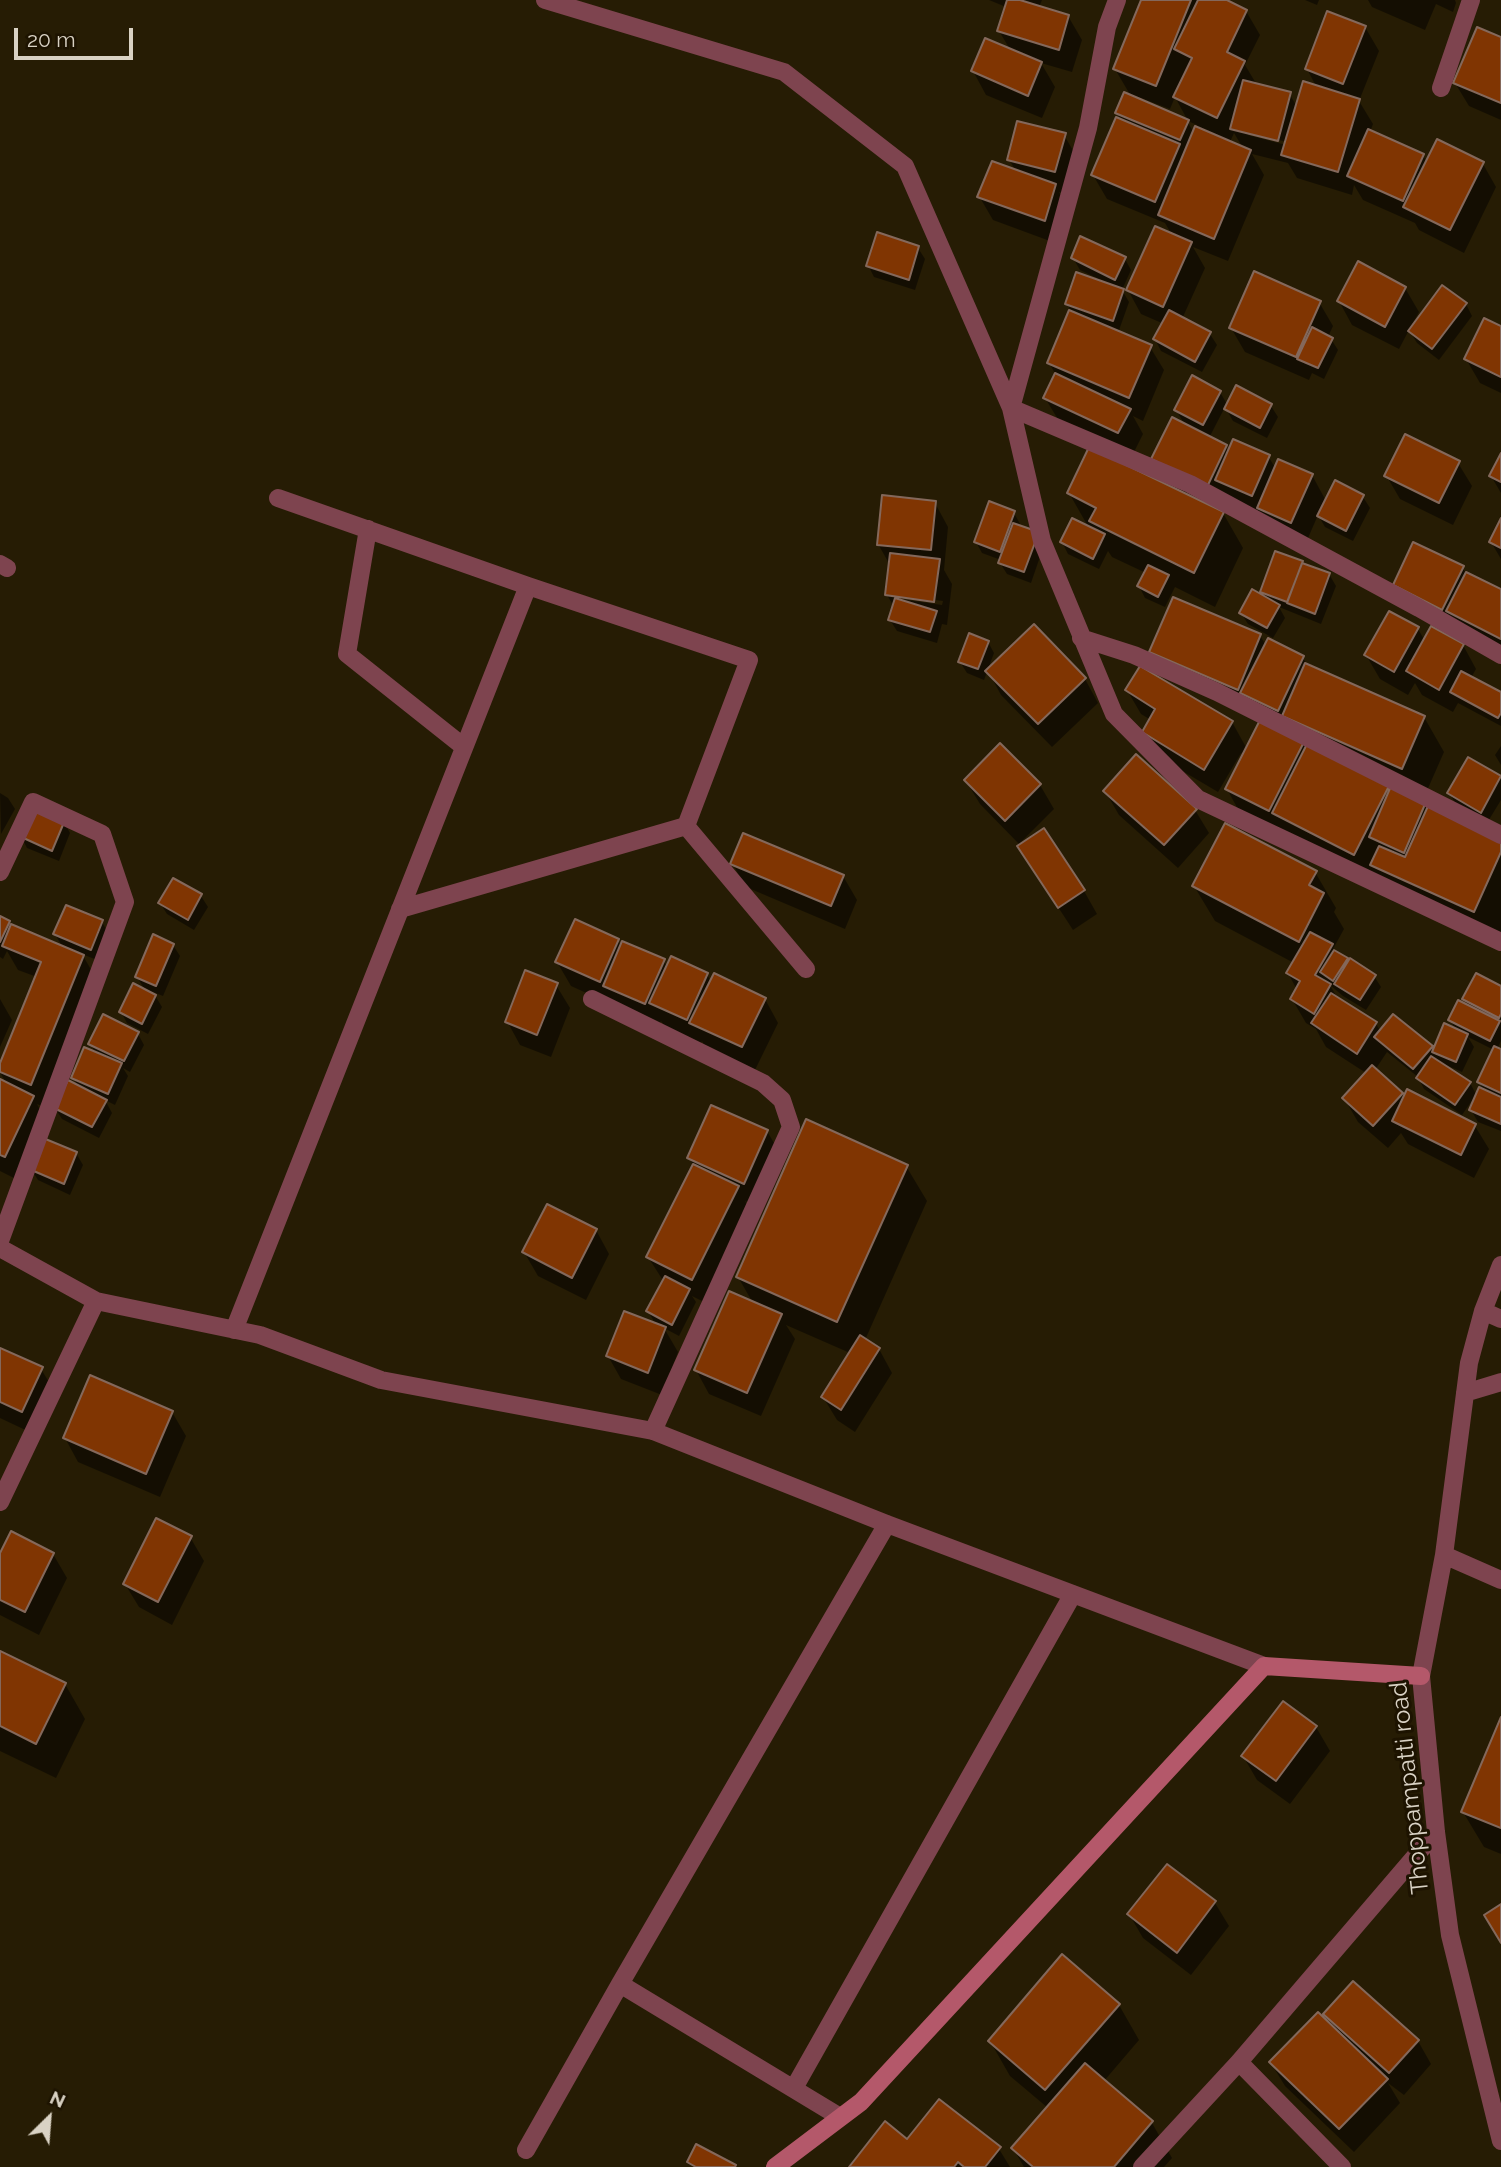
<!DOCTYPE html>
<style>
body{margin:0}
#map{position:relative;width:1501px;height:2167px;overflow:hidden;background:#261c04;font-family:Raleway,sans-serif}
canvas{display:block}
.north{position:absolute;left:14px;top:2083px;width:70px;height:70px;-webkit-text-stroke:5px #1d1300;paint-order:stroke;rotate:25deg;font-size:19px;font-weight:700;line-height:28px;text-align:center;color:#d9d2c4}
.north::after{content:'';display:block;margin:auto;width:24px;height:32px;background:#d9d2c4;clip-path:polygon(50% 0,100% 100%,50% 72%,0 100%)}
.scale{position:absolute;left:14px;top:28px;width:119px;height:32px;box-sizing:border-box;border:4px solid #d9d2c4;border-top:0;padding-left:9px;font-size:21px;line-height:24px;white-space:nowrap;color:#d9d2c4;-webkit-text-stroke:5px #1d1300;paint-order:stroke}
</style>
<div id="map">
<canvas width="1501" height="2167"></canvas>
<div class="north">N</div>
<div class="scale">20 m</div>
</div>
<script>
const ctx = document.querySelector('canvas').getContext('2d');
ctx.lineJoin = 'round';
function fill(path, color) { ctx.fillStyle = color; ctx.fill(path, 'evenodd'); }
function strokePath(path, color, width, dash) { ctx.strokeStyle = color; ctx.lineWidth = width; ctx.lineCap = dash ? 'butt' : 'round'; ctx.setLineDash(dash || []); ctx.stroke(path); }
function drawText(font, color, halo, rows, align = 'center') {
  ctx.font = font + ' Raleway,sans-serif'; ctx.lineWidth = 6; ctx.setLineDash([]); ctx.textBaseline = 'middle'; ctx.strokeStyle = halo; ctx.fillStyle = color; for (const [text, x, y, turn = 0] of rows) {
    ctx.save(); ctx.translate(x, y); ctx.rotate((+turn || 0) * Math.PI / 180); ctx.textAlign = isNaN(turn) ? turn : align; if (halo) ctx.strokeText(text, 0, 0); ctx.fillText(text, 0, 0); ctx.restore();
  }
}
fill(new Path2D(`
 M989,0H1042L1039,7L1068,16L1082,40L1072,72L1041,63L1055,87L1042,118L986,95L973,71L1011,51L999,31L1006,7Z
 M1143,0H1223L1246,11L1260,35L1245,65L1257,85L1289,93L1297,107L1317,88L1307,69L1365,27L1379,51L1359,101L1373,124L1370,132L1423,155L1427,163L1483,164L1496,187L1464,253L1419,230L1415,223L1363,200L1354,185L1352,195L1297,178L1288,163L1252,154L1264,175L1228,261L1193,247L1205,268L1182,319L1210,334L1217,345L1202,372L1161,351L1155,339L1164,324L1141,314L1128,290L1172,235L1165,223L1107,199L1093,175L1122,121L1117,113L1132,98L1115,69ZM1133,95L1170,109L1175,97L1188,121L1197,125L1194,133L1187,121L1132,98ZM1248,132L1287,142L1286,145L1248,135ZM1234,133L1243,148L1230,142Z
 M1305,0H1319L1317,5Z
 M1368,0H1455L1456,3L1453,12L1436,4L1425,30L1372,7Z
 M1501,39V120L1469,106L1455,83Z
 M1064,135L1078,159L1069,195L1059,192L1069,209L1058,244L993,220L979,196L1016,172L1009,159Z
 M918,248L925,259L915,290L874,277L868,265Z
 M1073,258L1125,259L1131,270L1122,290L1129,302L1118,333L1150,347L1164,370L1143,421L1133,416L1143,434L1132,456L1059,421L1045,398L1056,375L1049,363L1071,311L1067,304L1097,278L1080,270Z
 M1405,288L1419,312L1411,326L1413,327L1466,304L1472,316L1439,360L1417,343L1409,330L1399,349L1352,325L1339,301Z
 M1319,302L1333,326L1328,337L1331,339L1338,350L1324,379L1312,373L1309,380L1245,352L1231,328Z
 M1501,328V393L1480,383L1466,359Z
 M1220,392L1228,406H1271L1278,417L1267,438L1233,421L1225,407L1209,438L1226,446L1229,452L1268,456L1276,469L1312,475L1326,501L1363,497L1370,508L1353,541L1325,527L1318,515L1305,545L1227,497L1223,513L1243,548L1215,607L1175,587L1165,607L1145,598L1139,586L1146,573L1112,557L1108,551L1099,569L1068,554L1062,542L1089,528L1069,493L1170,488L1153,459L1185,425L1176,410Z
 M1501,457V493L1491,476Z
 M1458,463L1472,486L1453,525L1400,499L1386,475Z
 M935,503L948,527L944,570L952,584L947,625L942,624L937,643L897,631L890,620L894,607L887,595L890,565L878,544ZM900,595L943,601L942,605L900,599Z
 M1014,513L1020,524L1019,527L1044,545L1031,583L1007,574L1000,563L1001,560L982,553L976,542Z
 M1501,522V559L1491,542Z
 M1276,554L1329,574L1336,586L1321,624L1279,607L1285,618L1273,638L1248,624L1241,613L1267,600L1262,591Z
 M1463,568L1466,574L1501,591V655L1408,609Z
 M1390,613L1418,629L1425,641L1463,645L1476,669L1471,678L1501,694V726L1458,703L1453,712L1422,695L1415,683L1408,695L1380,679L1366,655Z
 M1260,635L1266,646L1303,658L1308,666L1424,717L1444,752L1422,802L1501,840V932L1495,946L1392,901L1380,879L1240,813L1227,789L1244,755L1241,753L1218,792L1157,756L1144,732L1151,720L1141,714L1127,690L1232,722L1247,749L1262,719L1165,676L1151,652Z
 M988,642L994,653L984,680L967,673L960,662Z
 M988,671L1085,679L1098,703L1052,747L1001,695Z
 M1000,746L1040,785L1054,809L1019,844L980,804L966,781Z
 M1501,746V765L1495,755Z
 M1469,759L1501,779V800L1487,823L1456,804L1449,793Z
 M1105,791L1195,810L1209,833L1178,868L1119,815Z
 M0,793L8,798L15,809L1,834Z
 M64,822L70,833L59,861L27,848L21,836Z
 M1019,847L1084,891L1097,914L1073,930Z
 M732,863L843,876L857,900L845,929L746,887Z
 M1315,872L1336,908L1334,912L1344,929L1333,949L1346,959L1349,964L1374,976L1381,987L1366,1010L1343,996L1330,985L1339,1001L1376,1024L1381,1032L1431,1047L1434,1052L1456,1030L1450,1020L1469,1008L1464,999L1501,988V1041L1497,1049L1501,1051V1131L1478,1122L1471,1110L1475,1096L1462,1115L1424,1089L1418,1077L1387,1052L1375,1070L1402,1094L1405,1099L1475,1126L1489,1149L1474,1178L1408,1144L1401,1133L1388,1148L1358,1122L1344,1098L1366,1073L1326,1047L1316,1029L1306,1023L1292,999L1297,990L1288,973L1294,963L1215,921L1194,886ZM1468,1037L1494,1050L1479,1082L1484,1091L1477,1096L1470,1083L1445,1067L1446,1065L1462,1072L1474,1047Z
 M201,896L208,907L194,930L167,914L160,903Z
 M0,918L9,922L11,926L63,948L55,934L102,922L108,933L97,960L82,954L97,980L44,1107L37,1104L46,1121L18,1180L0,1171V1081L7,1085L0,1072V1068L37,977L18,970L7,951L3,959L0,957Z
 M618,941L622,947L664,961L667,967L707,974L711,982L765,999L778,1023L755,1070L705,1047L702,1041L701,1043L665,1027L661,1021L659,1026L571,986L557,962Z
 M173,945L180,956L163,996L153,992L162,1007L148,1034L127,1023L121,1012L145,990L137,977Z
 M556,985L570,1008L551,1057L520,1045L507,1021Z
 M0,999L12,1020L0,1047Z
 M138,1034L144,1045L130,1072L123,1068L128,1076L115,1105L105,1100L112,1113L99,1138L62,1119L55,1108L79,1088L73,1077L96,1054L90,1043Z
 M767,1131L781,1155L758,1207L745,1201L751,1211L706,1303L692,1296L696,1302L679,1336L664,1328L678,1352L662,1395L621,1379L608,1356L656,1325L648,1311L664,1282L648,1257L694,1166L689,1158Z
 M76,1153L83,1165L70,1195L38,1180L31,1169Z
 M906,1166L927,1201L865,1340L879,1349L892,1373L855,1432L837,1420L823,1397L850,1353L786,1325L795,1339L761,1416L709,1394L696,1370L753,1303L738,1277Z
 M596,1230L609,1254L586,1300L538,1276L524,1252Z
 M0,1350L41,1369L55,1392L36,1435L0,1418Z
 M172,1412L186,1436L160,1497L78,1462L65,1438Z
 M190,1537L204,1561L172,1625L139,1607L125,1584Z
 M53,1554L67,1578L39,1635L0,1615V1557Z
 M0,1653L65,1684L85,1719L56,1778L0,1751Z
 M1283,1703L1316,1727L1330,1751L1290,1804L1257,1780L1243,1756Z
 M1501,1722V1854L1484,1847L1463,1812Z
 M1167,1866L1215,1903L1229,1926L1191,1975L1143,1938L1129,1914Z
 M1119,2005L1139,2040L1104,2081L1152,2123L1172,2158L1164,2167H1024L1013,2148L1048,2108L1010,2076L990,2041Z
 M1326,2015L1418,2041L1431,2064L1404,2095L1388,2083L1400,2103L1354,2152L1285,2086L1271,2063L1332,2027Z
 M908,2141L999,2149L1010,2167H852Z`), '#0007');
const building = new Path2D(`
 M1007,0H1020L1069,15L1059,50L997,31Z
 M1141,0H1191L1156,86L1113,69Z
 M1198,0H1227L1247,10L1227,52L1245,61L1217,118L1173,97L1192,58L1174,49Z
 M1327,11L1366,26L1343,84L1305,69Z
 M1477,27L1501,37V103L1453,83Z
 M985,38L1042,62L1028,96L971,71Z
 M1243,80L1291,92L1278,141L1230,129Z
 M1303,81L1360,99L1338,172L1281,155Z
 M1124,92L1189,120L1180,140L1115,113Z
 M1116,117L1180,144L1155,202L1091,175Z
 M1017,121L1066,133L1055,172L1007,160Z
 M1195,126L1251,150L1214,239L1158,215Z
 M1368,129L1424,154L1403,201L1347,176Z
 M1437,139L1484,162L1450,230L1403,207Z
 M992,161L1056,184L1045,221L977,197Z
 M1155,226L1192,242L1163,307L1126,290Z
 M877,232L919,246L909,280L866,266Z
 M1080,236L1126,257L1115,280L1071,258Z
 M1358,261L1406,287L1385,327L1337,301Z
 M1254,271L1321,301L1296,357L1229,328Z
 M1076,272L1124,289L1113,321L1065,304Z
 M1442,285L1467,303L1432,349L1408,331Z
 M1069,310L1152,345L1129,398L1047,363Z
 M1169,310L1211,332L1195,362L1153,339Z
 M1484,318L1501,326V377L1464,359Z
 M1312,327L1333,338L1318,368L1297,359Z
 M1055,373L1131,409L1118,433L1043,398Z
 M1192,375L1221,391L1203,425L1174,410Z
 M1236,385L1272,404L1260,428L1224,409Z
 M1172,417L1227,445L1207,487L1151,459Z
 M1405,434L1460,461L1439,503L1384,476Z
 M1233,439L1270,455L1252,496L1215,480Z
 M1089,447L1224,512L1194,573L1089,521L1096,508L1067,493Z
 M1501,453V482L1489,476Z
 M1278,459L1313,474L1291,523L1257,508Z
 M1335,480L1364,495L1346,531L1317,516Z
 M882,495L936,501L931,550L877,545Z
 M989,501L1015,511L1000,552L974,542Z
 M1072,518L1105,534L1093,559L1060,542Z
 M1501,518V548L1489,542Z
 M1013,523L1039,532L1024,572L998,563Z
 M1413,542L1464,566L1442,610L1393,585Z
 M1275,551L1303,561L1287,602L1260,592Z
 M890,553L940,559L934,602L885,595Z
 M1302,563L1330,573L1315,614L1287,603Z
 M1148,565L1169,575L1158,597L1137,586Z
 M1466,572L1501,589V639L1446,611Z
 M1252,589L1280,605L1267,628L1239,613Z
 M1173,597L1261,634L1238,690L1149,652Z
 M895,598L937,611L930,632L888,620Z
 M1389,611L1419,627L1394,672L1364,655Z
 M1034,624L1086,678L1038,724L985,671Z
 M1431,626L1464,644L1439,690L1406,671Z
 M969,633L989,641L978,669L958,662Z
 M1268,638L1304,656L1278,711L1240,693Z
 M1305,663L1425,716L1402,769L1282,716Z
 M1140,666L1233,721L1204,770L1142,732L1155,709L1125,690Z
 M1461,671L1501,692V713L1498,718L1450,692Z
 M1261,718L1305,740L1269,811L1225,789Z
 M1308,742L1390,784L1354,855L1272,813Z
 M1000,743L1041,784L1005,821L964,780Z
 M1136,754L1197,809L1164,845L1103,791Z
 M1468,757L1501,776L1481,813L1447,793Z
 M1391,786L1426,802L1404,853L1369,837Z
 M32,806L65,820L52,851L19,836Z
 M1428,806L1501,838V852L1474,912L1370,865L1379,846L1405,857Z
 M1225,823L1317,871L1309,885L1324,893L1299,942L1192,886Z
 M1044,828L1085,890L1058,908L1017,846Z
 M743,833L844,875L831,906L730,864Z
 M173,878L202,894L188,920L158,903Z
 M66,905L103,920L91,950L53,934Z
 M0,916L10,921L0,942Z
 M575,919L619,939L600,982L555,962Z
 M11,924L84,955L31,1085L0,1072V1063L41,962L2,946Z
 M1310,932L1333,944L1315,975L1331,984L1314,1014L1290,999L1300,981L1286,973Z
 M153,934L174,944L156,986L135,977Z
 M622,941L665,959L645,1004L603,986Z
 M1334,950L1348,958L1333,981L1320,972Z
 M671,956L708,973L687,1020L649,1003Z
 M1350,958L1376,975L1360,1000L1334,984Z
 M525,970L558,983L537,1035L505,1022Z
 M714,973L766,998L742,1047L689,1023Z
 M1476,973L1501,986V1014L1499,1018L1462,999Z
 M133,983L156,995L142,1024L119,1012Z
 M1331,993L1377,1022L1357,1054L1311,1023Z
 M1458,1000L1500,1021L1490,1041L1448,1020Z
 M103,1014L139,1032L124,1061L88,1044Z
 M1393,1014L1433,1046L1413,1069L1374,1037Z
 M1444,1023L1468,1034L1456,1062L1432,1052Z
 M1494,1046L1501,1049V1093L1477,1082Z
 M84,1047L122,1063L108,1094L71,1078Z
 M1431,1056L1471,1082L1455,1105L1416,1078Z
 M1372,1065L1403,1093L1373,1126L1342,1098Z
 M0,1079L34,1096L5,1157L0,1155Z
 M68,1080L107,1100L92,1127L54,1108Z
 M1479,1087L1501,1097V1124L1469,1110Z
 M1407,1089L1476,1124L1461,1155L1392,1121Z
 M711,1105L768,1130L744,1184L687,1158Z
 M806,1119L908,1165L837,1322L736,1277Z
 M43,1138L77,1152L64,1184L29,1169Z
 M693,1164L739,1186L692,1280L646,1257Z
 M547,1204L597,1229L572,1278L522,1252Z
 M665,1276L690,1289L672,1325L646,1311Z
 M729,1291L782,1314L747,1393L694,1370Z
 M624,1311L666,1327L648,1373L606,1356Z
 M860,1335L880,1348L841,1410L821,1397Z
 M0,1348L43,1367L22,1412L0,1402Z
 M90,1375L173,1411L146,1474L63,1438Z
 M156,1518L192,1536L158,1602L123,1584Z
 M11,1531L54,1553L25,1612L0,1600V1553Z
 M0,1651L66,1683L36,1744L0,1726Z
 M1283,1701L1317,1726L1276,1781L1241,1756Z
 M1501,1717V1828L1461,1812Z
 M1167,1864L1216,1901L1177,1953L1127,1914Z
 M1501,1904V1943L1484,1915Z
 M1062,1954L1120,2004L1045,2090L988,2041Z
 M1353,1981L1419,2040L1389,2073L1323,2014Z
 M1318,2012L1388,2079L1339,2129L1269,2062Z
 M1085,2063L1153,2121L1114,2167H1033L1011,2148Z
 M939,2099L1001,2147L985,2167H964L958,2162L954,2167H849L885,2121L907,2139Z
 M696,2144L736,2165L735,2167H696L687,2162Z`);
fill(building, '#803502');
strokePath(building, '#84685b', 2);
strokePath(new Path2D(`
 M545,0L784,72L905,166L1011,408L1042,541L1114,714L1198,799L1501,942
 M1117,0L1107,27L1088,128L1011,408L1190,484L1419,608L1501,655
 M1441,88L1471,0
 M278,498L528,586L749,660L686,826
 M368,529L347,654L464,747
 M0,564L7,568
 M1081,638L1134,655L1217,692L1501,835
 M0,872L33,802L102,834L125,902L0,1241
 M400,909L686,826L806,969
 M592,999L763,1083L782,1100L791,1127L653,1431
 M0,1248L96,1301L260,1335L381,1380L653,1431L887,1524L1264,1666
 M1501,1265L1483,1311L1469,1363L1444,1555L1421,1676L1436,1832L1450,1935L1501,2141
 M1483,1311L1501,1319
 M234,1330L528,586
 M1465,1393L1501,1382
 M0,1502L96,1301
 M1444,1555L1501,1580
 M620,1984L840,2117
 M1239,2062L1342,2167
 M794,2088L1073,1594
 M526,2150L620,1984L887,1524
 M1142,2167L1239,2062L1436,1832`), '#7e444f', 18);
strokePath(new Path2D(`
 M775,2167L861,2102L1264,1666L1421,1676`), '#b4586a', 18);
drawText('24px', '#d9d2c4', '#1d1300', [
 ["Thoppampatti road",1410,1788,-96]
]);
</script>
